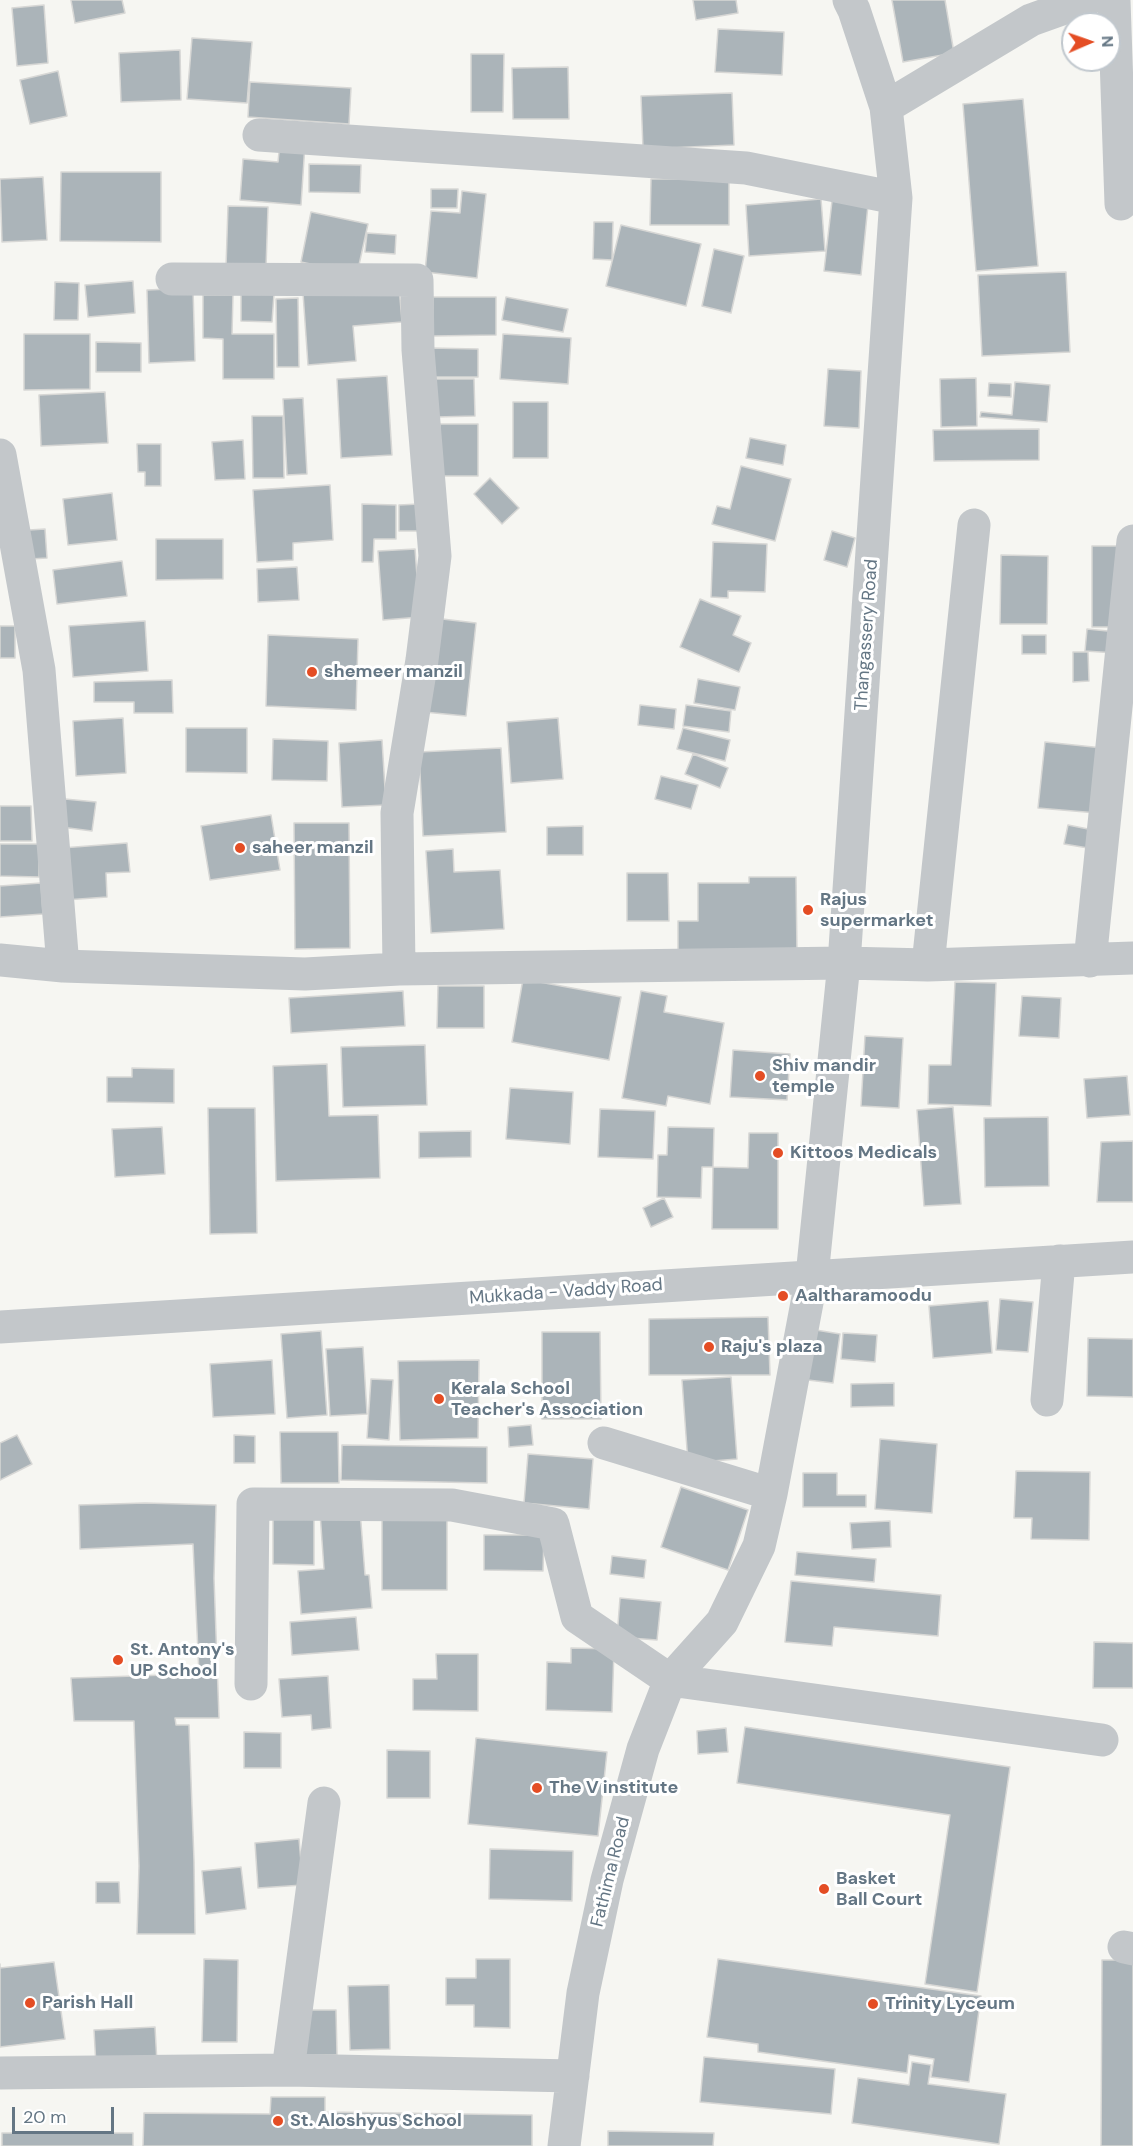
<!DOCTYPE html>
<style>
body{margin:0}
#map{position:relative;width:1133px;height:2146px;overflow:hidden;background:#f6f6f2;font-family:"DM Sans",sans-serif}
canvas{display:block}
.north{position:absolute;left:1061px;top:12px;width:60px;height:60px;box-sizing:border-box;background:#fff;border:2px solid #c1c8ce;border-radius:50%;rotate:88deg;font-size:16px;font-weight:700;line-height:24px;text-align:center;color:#647684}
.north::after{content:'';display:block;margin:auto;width:21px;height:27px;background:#e44d24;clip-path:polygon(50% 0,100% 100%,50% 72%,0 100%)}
.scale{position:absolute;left:12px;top:2107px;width:102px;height:27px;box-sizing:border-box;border:3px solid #647684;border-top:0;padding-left:8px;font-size:18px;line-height:21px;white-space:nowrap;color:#647684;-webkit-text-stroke:4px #fff;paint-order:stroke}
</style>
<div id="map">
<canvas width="1133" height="2146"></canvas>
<div class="north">N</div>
<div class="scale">20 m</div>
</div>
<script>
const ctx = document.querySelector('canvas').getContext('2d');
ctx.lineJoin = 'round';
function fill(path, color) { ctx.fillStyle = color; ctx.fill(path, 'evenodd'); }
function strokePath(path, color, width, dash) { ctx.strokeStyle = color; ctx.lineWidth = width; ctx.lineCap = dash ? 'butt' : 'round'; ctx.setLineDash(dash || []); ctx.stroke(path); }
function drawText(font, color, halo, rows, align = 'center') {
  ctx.font = font + ' "DM Sans",sans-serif'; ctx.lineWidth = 6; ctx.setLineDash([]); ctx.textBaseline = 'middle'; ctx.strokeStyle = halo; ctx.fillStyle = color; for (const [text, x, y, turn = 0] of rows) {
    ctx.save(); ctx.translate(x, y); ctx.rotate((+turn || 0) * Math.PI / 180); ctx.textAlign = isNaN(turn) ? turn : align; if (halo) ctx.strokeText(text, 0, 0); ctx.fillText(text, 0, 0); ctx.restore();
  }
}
const building = new Path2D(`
 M71,0H122L125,13L75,23Z
 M693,0H736L738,13L696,20Z
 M892,0H945L954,53L903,62Z
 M44,5L48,63L17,66L12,8Z
 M718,29L784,32L782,75L715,72Z
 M192,38L252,42L247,103L187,99Z
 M180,50L181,100L121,102L119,53Z
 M471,54H504L503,112H471Z
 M568,67L569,119H513L512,68Z
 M58,71L67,116L30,124L20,80Z
 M250,82L351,88L349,124L248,117Z
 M732,93L734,145L643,149L641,96Z
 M1023,99L1038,266L976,271L963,104Z
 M280,142L305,144L301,205L240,200L243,159L278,162Z
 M309,164L361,165L360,193L309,192Z
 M61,172H161V242L60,241Z
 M43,177L47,240L2,242L0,179Z
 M651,179H729V225H650Z
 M431,189H458L457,208H431Z
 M462,191L486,194L477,278L425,272L431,211L460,213Z
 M821,199L825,251L749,256L746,205Z
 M832,201L868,205L861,275L824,271Z
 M228,206L268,207L266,268L226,267Z
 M311,212L368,224L357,274L301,262Z
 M594,222H613L612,260L593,259Z
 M621,225L701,244L686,306L606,286Z
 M367,233L396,235L395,254L365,252Z
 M714,249L744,256L731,313L702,306Z
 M1066,272L1070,352L982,356L978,275Z
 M133,281L135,313L88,317L85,285Z
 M55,282L79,283L78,320H54Z
 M399,286L402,322L353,326L356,361L308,365L303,293Z
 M193,288L195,361L149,363L147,290Z
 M241,293L274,294L272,322L241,321Z
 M203,295H233L232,334H274V379H223V339L203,338Z
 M433,297H496V335L433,336Z
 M506,297L568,309L563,332L502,320Z
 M298,298L299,367H277L276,299Z
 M24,334H90V389L24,390Z
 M503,334L571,338L568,384L500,379Z
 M96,342L141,343V372H96Z
 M431,348L478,349V377H431Z
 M828,369L861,371L859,428L824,426Z
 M387,376L392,455L341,458L337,379Z
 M976,378L977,426L941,427L940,379Z
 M436,379H474L475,416L436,417Z
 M1015,382L1050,385L1047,422L980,417L981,412L1012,415Z
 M989,383L1011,384V397L988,396Z
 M105,392L108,443L41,446L39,395Z
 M303,398L307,474L287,475L283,399Z
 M513,402H548V458H513Z
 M252,416H283L284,478H253Z
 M440,424H478V476H441Z
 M1039,429V460L934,461L933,430Z
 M750,438L786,445L783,465L746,458Z
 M243,440L245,479L215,480L212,442Z
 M137,444H161V486H145V472H138Z
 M741,466L791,479L775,541L712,524L717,506L730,509Z
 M490,478L519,508L502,524L474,494Z
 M330,485L333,540L293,543V560L257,562L253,490Z
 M112,493L117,540L68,545L63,499Z
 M362,504L396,505V539H374L373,562H362Z
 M419,504V531H399V505Z
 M45,529L47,558L30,559L29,530Z
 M832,531L855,538L847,567L824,560Z
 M156,539H223V579L156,580Z
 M713,542L767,544L765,592L728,591V598L711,597Z
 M1092,546H1121L1122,627H1092Z
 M415,549L420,617L383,620L378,551Z
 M1001,555L1048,556L1047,624H1000Z
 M122,561L127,596L57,604L53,570Z
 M297,567L299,600L258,602L257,569Z
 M700,599L741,616L733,635L751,643L739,672L680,647Z
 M434,618L476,623L466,716L424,712Z
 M145,621L148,671L73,677L69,626Z
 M0,626H15V658H0Z
 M1087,629L1118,632L1116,653L1085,651Z
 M268,635L358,639L356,710L266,706Z
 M1022,635H1046V654H1022Z
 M1073,652H1088L1089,681L1073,682Z
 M698,679L740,687L735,710L694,703Z
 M172,680L173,713H134V702H94V682Z
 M640,705L676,709L674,729L638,725Z
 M686,705L731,711L729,732L683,726Z
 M123,718L126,773L76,776L73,721Z
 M558,718L563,779L511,783L507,722Z
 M186,728H247V773L186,772Z
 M683,728L730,740L725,761L677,749Z
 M273,739L328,741L327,781L272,780Z
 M382,740L386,805L342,807L339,743Z
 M1045,742L1103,748L1097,813L1038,808Z
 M501,748L506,832L423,836L419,752Z
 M693,754L728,768L720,788L685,774Z
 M661,776L698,785L691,809L655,799Z
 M65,799L96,802L92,831L61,827Z
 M0,806H31L32,841H0Z
 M271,815L280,870L210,880L201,826Z
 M294,823H349L350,948L295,949Z
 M1068,825L1098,831L1094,849L1064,844Z
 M583,826V855H547V827Z
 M127,843L130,872L106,873L107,897L65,900L62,848Z
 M0,844H39V877L0,876Z
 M453,849L454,872L500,870L504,929L431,933L426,851Z
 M627,873H668L669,921H627Z
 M749,877H796L797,953L678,954V921H698V883H749Z
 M41,883L43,914L0,917V886Z
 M523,979L621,997L609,1060L512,1042Z
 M955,982L996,983L991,1106L928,1104L929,1065H951Z
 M438,986H484V1028H437Z
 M403,991L405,1026L291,1033L289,998Z
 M641,991L667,996L664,1012L724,1023L710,1104L668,1096L666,1106L622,1098Z
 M1022,996L1061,998L1059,1038L1019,1036Z
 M865,1036L903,1038L899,1108L861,1106Z
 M425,1045L427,1105L343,1107L341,1047Z
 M733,1050L790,1054L787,1100L730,1097Z
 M327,1064L329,1116L378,1115L380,1178L276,1181L273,1066Z
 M132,1068L174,1069V1103L107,1102V1077H132Z
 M1127,1076L1130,1115L1087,1118L1084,1079Z
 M510,1088L573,1092L570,1144L506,1139Z
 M953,1107L961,1204L924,1206L917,1110Z
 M208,1108H255L257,1233L210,1234Z
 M600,1109L655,1111L653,1159L598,1157Z
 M1048,1117L1049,1186L985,1187L984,1118Z
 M162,1127L165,1174L115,1177L112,1129Z
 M668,1127L714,1128L713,1167H702L701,1198L657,1197L658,1155H667Z
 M471,1131V1157L419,1158V1132Z
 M749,1133H778V1229H712L713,1167L748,1168Z
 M1133,1141V1202H1097L1101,1142Z
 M664,1198L673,1217L651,1227L643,1208Z
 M1000,1299L1033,1302L1028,1352L996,1350Z
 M988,1301L992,1353L933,1358L929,1306Z
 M768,1317L770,1375H649V1319Z
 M816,1330L840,1334L833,1383L808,1380Z
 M321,1331L327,1415L287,1418L281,1334Z
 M542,1332H600L601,1419H542Z
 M843,1333L877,1335L875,1362L841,1359Z
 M1088,1338L1133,1339V1397L1087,1396Z
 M363,1347L367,1414L330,1416L326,1349Z
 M272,1360L275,1414L213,1417L210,1364Z
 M479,1360L478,1438L400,1440L398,1361Z
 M731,1377L737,1459L688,1463L682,1380Z
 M371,1379L393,1380L389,1440L367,1438Z
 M894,1383V1406L851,1407V1384Z
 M531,1425L533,1445L509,1447L508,1427Z
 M280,1432H338L339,1483H281Z
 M17,1435L32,1464L0,1480V1443Z
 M234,1435L255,1436V1463H234Z
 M880,1439L937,1444L932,1513L875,1509Z
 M342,1445L487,1447V1483L341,1480Z
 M528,1454L593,1459L589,1509L524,1503Z
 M1016,1471L1090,1472L1089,1540L1031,1539L1032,1518H1014Z
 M803,1473H837V1495H866V1507H803Z
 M681,1487L748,1510L728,1570L661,1547Z
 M145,1503L216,1505L214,1578L219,1718H175L176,1725H189L194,1861L195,1934H137L139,1866L134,1721H74L71,1678L199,1674L193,1544L80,1549L79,1505Z
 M360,1510L365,1575H369L372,1608L301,1614L298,1571L324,1569L320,1513Z
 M382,1511H447V1590H382Z
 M273,1512H314V1565L273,1564Z
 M890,1521L891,1547L852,1549L850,1523Z
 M484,1535H544L543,1571L484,1570Z
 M797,1552L876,1559L874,1582L795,1575Z
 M612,1556L646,1560L644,1578L610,1574Z
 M791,1581L941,1595L938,1636L834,1627L832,1646L785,1642Z
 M620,1598L661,1602L657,1640L617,1637Z
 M356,1617L359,1650L292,1655L290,1622Z
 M1094,1642L1133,1643V1688H1093Z
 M571,1648L614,1649L612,1712L546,1710L547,1662L571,1663Z
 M436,1654H478V1711L413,1710V1679H437Z
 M328,1676L331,1728L312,1730L311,1715L282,1717L279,1679Z
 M745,1727L1010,1767L977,1992L925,1984L950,1815L737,1783Z
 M726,1728L728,1752L698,1754L697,1731Z
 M244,1732L281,1733V1768H244Z
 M476,1738L607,1752L598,1836L468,1824Z
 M387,1750L430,1751V1798H387Z
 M299,1839L303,1885L258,1888L255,1843Z
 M490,1849L573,1851L572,1901L489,1899Z
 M241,1867L246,1909L206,1914L202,1871Z
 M96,1882H119L120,1903H96Z
 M204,1959L238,1960L237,2042H202Z
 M476,1959H510V2028L474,2027V2005H446V1978H476Z
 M718,1959L981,1996L969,2082L931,2077L934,2059L909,2055L907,2073L758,2052V2044L707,2037Z
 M1102,1960H1133V2146H1101Z
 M54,1962L65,2039L0,2047V1964V1968Z
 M389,1985L390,2049L350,2050L348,1986Z
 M304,2010H336L337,2055H304Z
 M155,2027L157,2063L96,2066L94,2030Z
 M704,2057L835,2069L831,2114L700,2102Z
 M912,2062L931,2065L928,2084L1006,2094L999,2144L852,2123L858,2078L909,2085Z
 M271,2097H325V2112L532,2115V2146H143L144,2113L270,2114Z
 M608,2131L714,2133L713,2146H608Z
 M2,2133H133V2146H2Z`);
fill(building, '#abb4b9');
strokePath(building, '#d7d7d5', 1.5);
strokePath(new Path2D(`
 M1114,0L1121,204
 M886,107L1031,20L1087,0
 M259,135L746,168L896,198
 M172,279L417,280L418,350L435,556L422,660L397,813L399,969
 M0,455L39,670L63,966
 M0,960L63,966L305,974L399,969L844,963L928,965L1133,958
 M1090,961L1133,541
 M928,965L974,525
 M0,1327L1133,1257
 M1047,1400L1059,1261
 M604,1443L771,1494
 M251,1684L253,1504L452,1505L553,1524L577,1617L670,1680L1102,1740
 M1124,1947L1133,1949
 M288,2070L324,1803
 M0,2073L288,2070L573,2076
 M564,2146L583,1993L607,1880L643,1749L670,1680L722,1622L759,1546L771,1494L812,1276L844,963L896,198L886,107L854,10L849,0`), '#c3c7ca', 33);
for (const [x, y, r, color] of [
 [312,672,6,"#e44d24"],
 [240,848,6,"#e44d24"],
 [808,910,6,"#e44d24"],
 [760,1076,6,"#e44d24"],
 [778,1153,6,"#e44d24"],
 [783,1296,6,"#e44d24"],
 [709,1347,6,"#e44d24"],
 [439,1399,6,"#e44d24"],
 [118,1660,6,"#e44d24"],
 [537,1788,6,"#e44d24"],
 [824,1889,6,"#e44d24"],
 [30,2003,6,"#e44d24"],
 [873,2004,6,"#e44d24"],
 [278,2121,6,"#e44d24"]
]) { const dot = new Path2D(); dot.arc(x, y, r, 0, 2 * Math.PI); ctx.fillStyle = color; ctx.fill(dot); strokePath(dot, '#fff', 2); }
drawText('18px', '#647684', '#fff', [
 ["Thangassery Road",867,635,-86],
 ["Mukkada - Vaddy Road",566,1292,-4],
 ["Fathima Road",611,1872,-76]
]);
drawText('bold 18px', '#647684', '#fff', [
 ["shemeer manzil",324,672],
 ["saheer manzil",252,848],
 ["Rajus",820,900],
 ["supermarket",820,921],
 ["Shiv mandir",772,1066],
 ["temple",772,1087],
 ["Kittoos Medicals",790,1153],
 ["Aaltharamoodu",795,1296],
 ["Raju's plaza",721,1347],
 ["Kerala School",451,1389],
 ["Teacher's Association",451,1410],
 ["St. Antony's",130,1650],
 ["UP School",130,1671],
 ["The V institute",549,1788],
 ["Basket",836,1879],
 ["Ball Court",836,1900],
 ["Parish Hall",42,2003],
 ["Trinity Lyceum",885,2004],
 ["St. Aloshyus School",290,2121]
], 'left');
</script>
